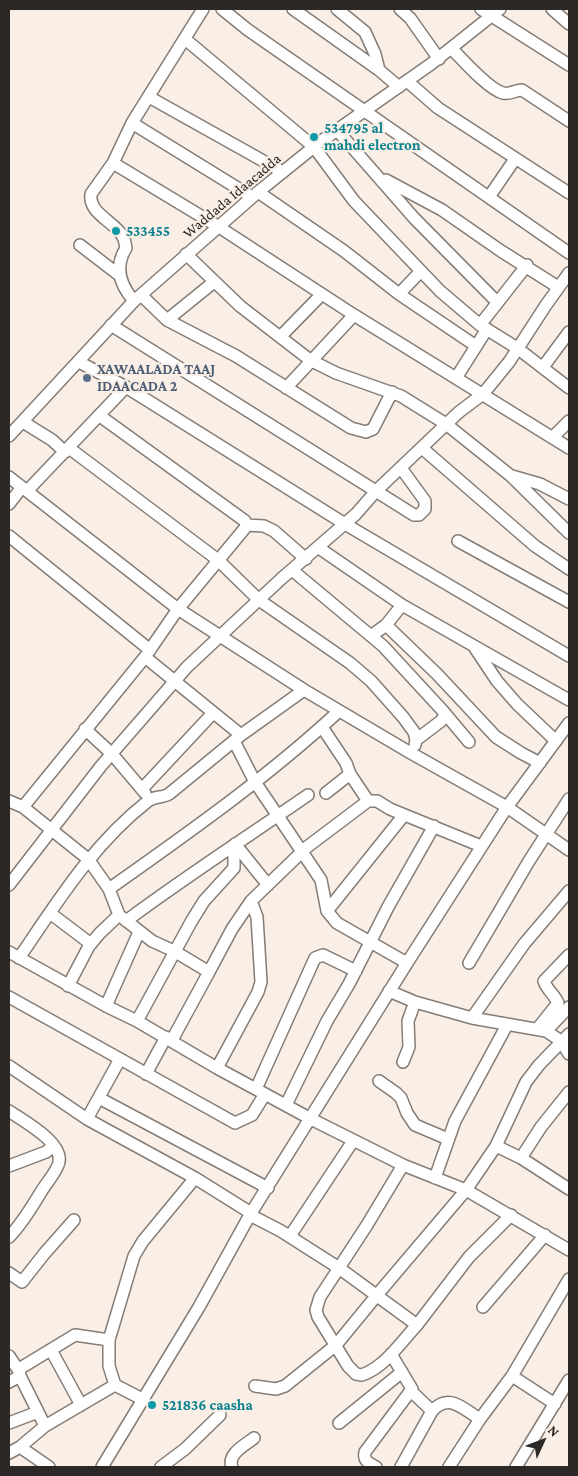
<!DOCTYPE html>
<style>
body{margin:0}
#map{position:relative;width:578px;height:1476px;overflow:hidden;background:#faefe7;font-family:"Crimson Pro",serif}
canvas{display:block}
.frame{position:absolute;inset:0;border:10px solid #2b2825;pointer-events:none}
.north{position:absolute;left:518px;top:1416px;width:50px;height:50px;-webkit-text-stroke:4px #faefe7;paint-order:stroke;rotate:47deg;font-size:14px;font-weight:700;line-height:20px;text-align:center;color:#2b2825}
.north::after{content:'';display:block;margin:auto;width:18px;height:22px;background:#2b2825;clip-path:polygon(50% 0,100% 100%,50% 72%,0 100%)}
</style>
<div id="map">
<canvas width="578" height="1476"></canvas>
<div class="frame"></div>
<div class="north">N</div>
</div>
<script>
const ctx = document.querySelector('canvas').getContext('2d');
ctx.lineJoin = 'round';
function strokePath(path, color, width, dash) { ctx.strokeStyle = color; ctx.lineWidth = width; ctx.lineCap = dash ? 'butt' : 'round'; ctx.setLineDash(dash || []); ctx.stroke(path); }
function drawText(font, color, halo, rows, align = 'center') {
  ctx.font = font + ' "Crimson Pro",serif'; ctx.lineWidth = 4.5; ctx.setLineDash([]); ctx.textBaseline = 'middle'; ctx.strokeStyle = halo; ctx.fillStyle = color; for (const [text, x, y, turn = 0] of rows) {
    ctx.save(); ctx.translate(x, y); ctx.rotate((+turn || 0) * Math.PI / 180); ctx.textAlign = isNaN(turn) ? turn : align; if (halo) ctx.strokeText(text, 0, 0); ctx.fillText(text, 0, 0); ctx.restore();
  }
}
const minor = new Path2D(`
 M222,9L248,30L569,253
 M293,9L379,70
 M337,9L365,32L375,54L379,70L399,87
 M400,9L410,18L439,59
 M481,9L569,65
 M552,9L569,24
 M185,39L314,147L354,201L440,291L480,325L517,348L569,388
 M451,48C462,59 489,90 503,93C509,95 516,90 522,90L569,121
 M407,81L438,108L569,193
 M149,97L283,172
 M132,123L252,197
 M337,130L414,218L497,302
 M113,163L219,227L354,315L569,448
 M386,180L442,210L501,251L558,287
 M258,192L344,251L399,294L476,346
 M489,197L515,159
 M80,245L119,275
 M186,254L240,306L310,360L336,373L401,396L446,424L511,476L569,533
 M399,294L421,271
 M141,295L167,320L236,356L351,428L366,432L373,429L392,392
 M134,301C120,285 114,267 126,248C125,244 125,240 123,237C116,222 88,214 91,194L113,163L132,123L203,9
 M167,320L214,282
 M111,325L414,515H419L425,509V501L401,468
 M480,325L527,265
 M281,336L322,294
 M79,362L126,387L345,524L569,656
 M543,367L569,332
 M456,378L487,329
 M286,388L354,315
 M100,416L245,521L246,525
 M23,422L52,440L65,452
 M9,436L134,301L258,192L320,142L431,64L500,9
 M553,437L569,421
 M69,448L218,560L259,600L350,663L371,681L403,717L414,732L416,740
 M422,448L535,546L569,569
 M512,476L540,484L569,499
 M9,477L178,609L304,690L409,752L507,807L569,850
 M27,491L126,387
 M9,504L22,487
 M246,525L264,526L274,531L306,559
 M9,536L150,650
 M458,541L569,602
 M319,548L402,605L569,700
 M292,570L383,646L443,711L469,742
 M386,625L437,674L496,737L521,753L540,763
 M371,636L386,625L402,605
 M475,648L497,681L517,704L556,741
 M145,657L241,735
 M322,727L346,763L350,774L368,801
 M85,729L112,754L145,793
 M234,741L255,782L321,880L327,911L337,923L407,963
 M415,745L416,740L441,721L445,715
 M142,789L213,713
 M326,793L350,774
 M9,801L23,807L88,859L109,889L119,915L152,941L174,951L209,972L172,1040
 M23,807L145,657L178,609L245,528L246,525
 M235,844L268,885
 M9,885L101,766L187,667L281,579L356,514L376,491L459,412L483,394L509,362L546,305L569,273
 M109,889C188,833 268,777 339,711
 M327,911L404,815
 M50,913L91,944
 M126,921C185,877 247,837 308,795
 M9,952L106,1006L137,1021L217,1068L311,1119L403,1165L466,1190L569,1250
 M19,958C58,901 93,844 148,801C154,796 163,798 169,794L241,735L304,690
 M469,963L529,861L569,799
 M209,972L232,929L251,901L307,847L368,801H377L390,809L481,846
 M68,986L89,946L100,933L119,915
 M389,991L415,1002L472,1018L546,1031L561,1041L569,1054
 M9,997L235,1123L252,1115L265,1094
 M106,1006L139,932
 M472,1018L524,944L569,891
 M137,1021L191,922L204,901L234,868V846
 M538,1028L558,1003C555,995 546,989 544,981L569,955
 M546,1031L569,1007
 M403,1062L409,1047L408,1021L415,1002
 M9,1066L87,1119L195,1178L251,1213
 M217,1068L258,992L261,982L257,917L251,901
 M146,1074L166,1037
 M379,1081L396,1093L401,1098L407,1113L415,1125L448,1139
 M256,1089L315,958L323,955L356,971
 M99,1098L268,1188
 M286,1105L327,1021L349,984L388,907L434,826
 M9,1111C22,1120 63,1142 59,1162C57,1172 46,1183 41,1192C31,1208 22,1224 9,1237
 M87,1119L120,1059
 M496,1146L521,1158L569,1189
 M521,1158L541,1127L569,1092
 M403,1165L367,1225L320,1297L316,1310L318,1317L348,1366L356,1374L362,1375C385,1367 401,1342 417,1325
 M9,1166L46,1152L53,1146
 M435,1178L455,1121L507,1025
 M250,1215L281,1231L339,1268L417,1325L469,1257L511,1215
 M290,1236L353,1141
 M9,1273L22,1282L44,1254L74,1220
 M483,1307L545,1235
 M51,1350L81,1405
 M9,1356L19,1371
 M9,1382L20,1376
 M115,1385L109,1366V1340L134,1256L143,1241L195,1178
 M255,1386L276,1389L285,1386L336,1345L377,1295L466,1190L496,1146L526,1082L539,1065L569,1034
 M411,1391L432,1411
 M555,1404L512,1376L569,1279
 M9,1423L38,1412
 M339,1423L402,1372
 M45,1426L20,1376L19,1369L75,1335L109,1340
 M20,1447L49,1467
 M9,1453L20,1447L45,1426L115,1385L144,1400
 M102,1467L199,1307L251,1213L407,963L507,807L569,723
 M161,1467L185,1449L220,1415
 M232,1467C227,1454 245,1445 254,1438
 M376,1467C369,1463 363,1461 365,1452L412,1389L391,1354
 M401,1467L432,1411C449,1392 463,1409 480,1419
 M449,1467L480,1419L512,1376
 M516,1467L569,1380`);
strokePath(minor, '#857c75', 14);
strokePath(minor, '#fff', 11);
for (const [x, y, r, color] of [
 [314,137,5,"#0f9aa8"],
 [116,231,5,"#0f9aa8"],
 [87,378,5,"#5c6f8a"],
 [152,1405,5,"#0f9aa8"]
]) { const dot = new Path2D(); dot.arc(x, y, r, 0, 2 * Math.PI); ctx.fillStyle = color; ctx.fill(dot); strokePath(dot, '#faefe7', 2); }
drawText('bold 15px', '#0d838f', '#faefe7', [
 ["534795 al",324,128],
 ["mahdi electron",324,145],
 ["533455",126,231],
 ["521836 caasha",162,1405]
], 'left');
drawText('15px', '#2b2825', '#faefe7', [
 ["Waddada Idaacadda",232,196,-40]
]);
drawText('bold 15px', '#4e5e75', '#faefe7', [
 ["XAWAALADA TAAJ",97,369],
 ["IDAACADA 2",97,386]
], 'left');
</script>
